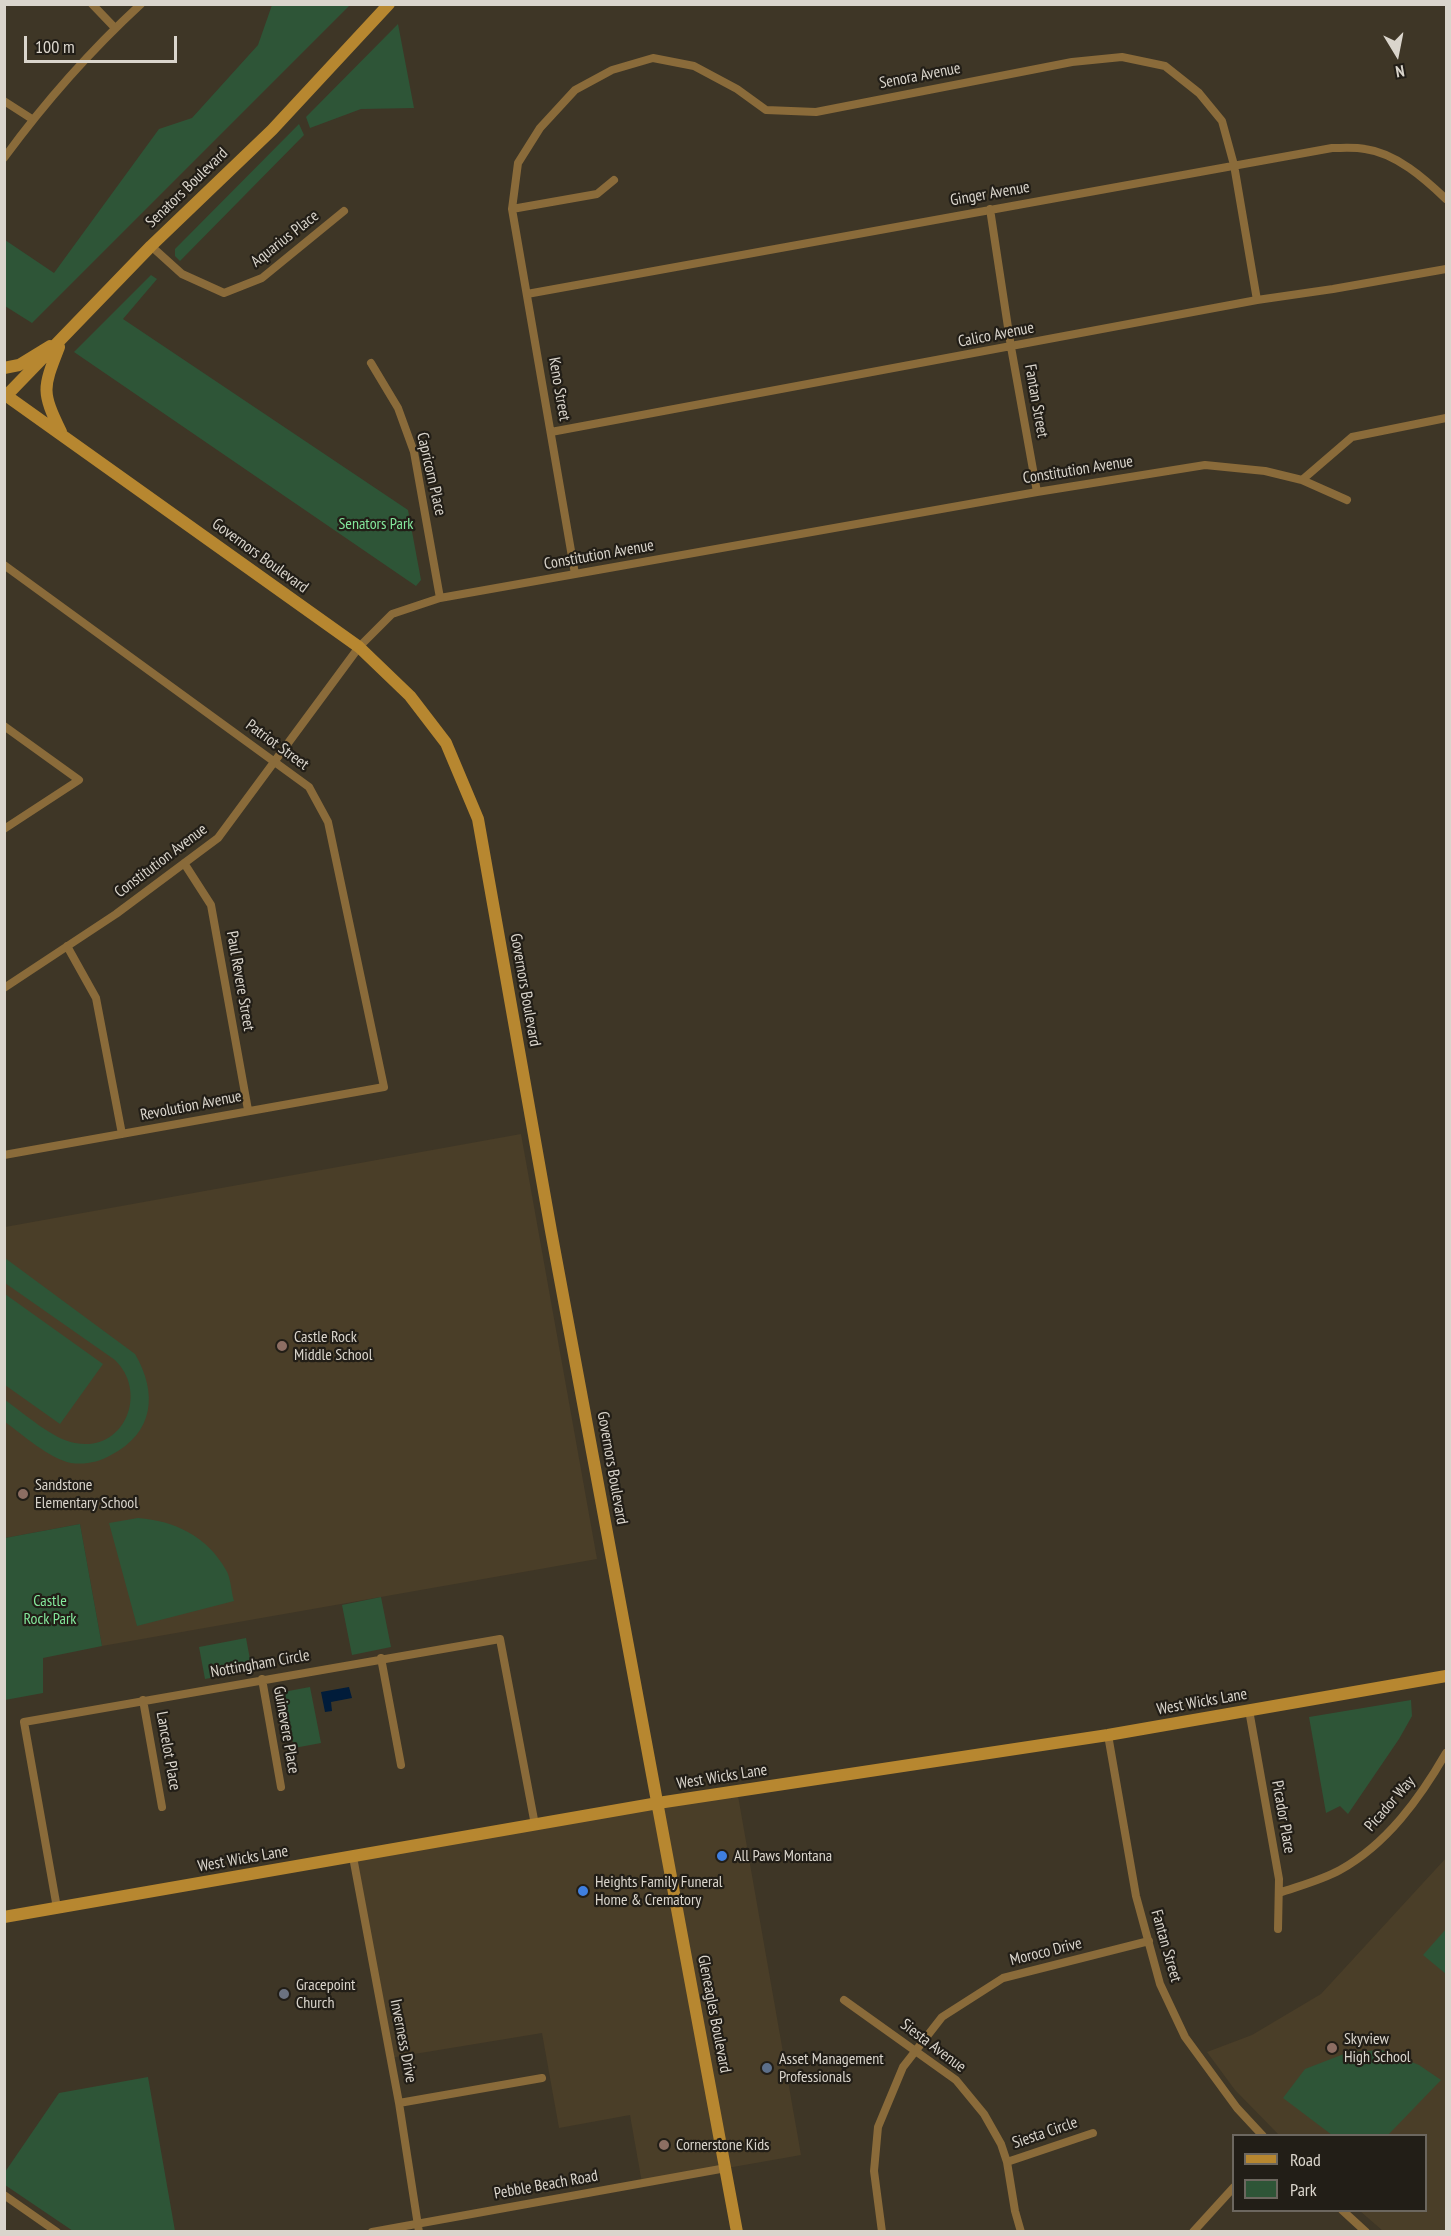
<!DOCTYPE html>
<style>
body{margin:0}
#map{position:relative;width:1451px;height:2236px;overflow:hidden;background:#3e3626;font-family:"PT Sans Narrow",sans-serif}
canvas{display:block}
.frame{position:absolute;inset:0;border:6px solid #dad5cc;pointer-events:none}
.legend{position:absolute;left:1232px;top:2134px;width:195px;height:78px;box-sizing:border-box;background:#221e17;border:2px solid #6c675f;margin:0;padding:8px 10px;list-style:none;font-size:18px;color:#dad5cc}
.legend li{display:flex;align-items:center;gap:12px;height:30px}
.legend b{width:30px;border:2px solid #6c675f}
.north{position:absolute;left:1367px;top:24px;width:60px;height:60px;-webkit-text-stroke:4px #221e17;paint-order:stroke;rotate:170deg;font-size:16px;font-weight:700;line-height:24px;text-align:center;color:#dad5cc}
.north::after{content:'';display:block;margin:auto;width:21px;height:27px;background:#dad5cc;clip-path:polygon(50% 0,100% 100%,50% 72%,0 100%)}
.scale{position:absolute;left:24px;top:36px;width:153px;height:27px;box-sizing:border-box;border:3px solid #dad5cc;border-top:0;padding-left:8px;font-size:18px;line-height:21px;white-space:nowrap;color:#dad5cc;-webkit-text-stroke:4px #221e17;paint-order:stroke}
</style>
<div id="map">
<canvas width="1451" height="2236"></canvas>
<div class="frame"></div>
<ul class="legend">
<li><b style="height:8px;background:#b78730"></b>Road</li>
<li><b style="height:16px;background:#2e5537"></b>Park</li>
</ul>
<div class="north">N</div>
<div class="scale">100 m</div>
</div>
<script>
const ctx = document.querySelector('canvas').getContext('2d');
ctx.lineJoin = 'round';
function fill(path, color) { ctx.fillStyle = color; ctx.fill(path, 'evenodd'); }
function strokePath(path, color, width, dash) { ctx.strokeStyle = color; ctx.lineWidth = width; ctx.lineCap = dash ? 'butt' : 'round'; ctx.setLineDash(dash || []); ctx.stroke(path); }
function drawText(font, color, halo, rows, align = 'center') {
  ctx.font = font + ' "PT Sans Narrow",sans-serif'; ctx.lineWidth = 4.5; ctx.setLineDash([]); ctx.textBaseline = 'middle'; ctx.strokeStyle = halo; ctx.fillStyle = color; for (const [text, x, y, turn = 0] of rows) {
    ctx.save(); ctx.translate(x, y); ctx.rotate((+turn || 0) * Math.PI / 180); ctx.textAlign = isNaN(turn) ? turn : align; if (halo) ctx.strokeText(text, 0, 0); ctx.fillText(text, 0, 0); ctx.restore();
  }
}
fill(new Path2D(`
 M521,1134L597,1559L102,1646L80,1524L5,1538V1227Z
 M737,1790L801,2155L642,2183L630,2115L559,2128L542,2033L390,2058L353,1857Z
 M1446,1858V2231H1383L1360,2211L1426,2210V2136L1279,2135L1235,2090L1207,2052L1252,2035L1321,1994Z`), '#4a3e28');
fill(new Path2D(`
 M272,5H350L32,323L5,306V240L54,273L159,129L192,118L258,45Z
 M398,24L414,108L361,109L310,128L306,117Z
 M299,124L304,135L180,261L175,256V249Z
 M151,275L157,279L123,319L408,510L421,580L416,586L74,352Z
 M5,1258L135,1354C158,1393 154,1433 111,1455C99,1462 85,1465 71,1463C50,1459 23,1435 5,1422V1400C24,1413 52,1439 75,1443C124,1453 149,1393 115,1360L5,1283Z
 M5,1294L103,1364L60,1424L5,1385Z
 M138,1518C175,1521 207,1536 226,1570C231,1578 231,1592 234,1601L137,1626L109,1523Z
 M80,1524L102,1646L43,1658V1693L5,1700V1538Z
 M381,1597L391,1647L352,1655L342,1605Z
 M246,1638L252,1670L205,1679L199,1647Z
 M310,1687L321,1743L294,1748L283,1692Z
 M1411,1700L1412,1716L1399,1739L1348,1814L1340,1806L1326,1813L1309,1717Z
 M1446,1929V1974L1423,1955Z
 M1382,2050L1419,2065L1441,2080L1388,2135H1332L1283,2098L1305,2069L1349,2052Z
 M148,2077L175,2231H73L5,2185V2172L59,2093Z`), '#2e5537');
fill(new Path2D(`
 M349,1687L352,1698L331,1702L332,1711L325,1712L321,1692Z`), '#011c3a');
strokePath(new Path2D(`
 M92,4L115,28
 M4,101L32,119
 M4,158C45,102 90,51 141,4
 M512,209L597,194L614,180
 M990,209L1011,347L1037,492
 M151,246L182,274L224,293L262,278L344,211
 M527,294L1332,148C1343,148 1355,147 1365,149C1396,153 1425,179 1446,199
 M371,363L398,408L414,452L440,598
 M551,432L1257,300L1333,289L1446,269
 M1302,480L1352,437L1446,418
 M4,565L309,787L328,822L384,1087L4,1155
 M575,574L512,209L518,163L540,128L575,90L612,70L653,58L694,66L737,89L766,110L816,112L1072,62L1122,57L1165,66L1199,93L1222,121L1234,165L1257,300
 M4,726L79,780L4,829
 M184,863L211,905L248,1110
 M67,946L96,998L122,1134
 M4,988L116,914L218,838L359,647L392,614L440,598L1037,492L1205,465L1265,471L1302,480L1347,500
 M381,1658L401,1765
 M262,1679L281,1787
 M143,1700L162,1807
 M1249,1710L1279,1879L1278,1929
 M1108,1735L1136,1896L1160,1984L1185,2037L1237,2108L1263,2136
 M353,1857L399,2103L419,2232
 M1279,1893C1299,1886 1322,1880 1340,1870C1387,1844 1420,1798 1446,1753
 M57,1908L24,1722L500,1639L535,1825
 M844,2000L956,2080L984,2114L1001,2144L1007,2162L1015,2211L1021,2232
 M399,2103L542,2078
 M1007,2162L1093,2133
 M4,2195L57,2232
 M1342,2210L1366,2232
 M372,2232L726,2168
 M882,2232L874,2171L878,2127L903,2067L942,2017L1003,1978L1149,1941
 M1193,2232L1234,2187`), '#8a6b3a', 8);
strokePath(new Path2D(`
 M59,347C43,388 41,391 61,432
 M4,368L19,365L50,346
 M4,394L359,647L410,696L446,743L478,819L551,1231L737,2232
 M7,395L151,246L272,130L389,4
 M4,1917L658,1803L1108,1735L1446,1676`), '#b78730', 12);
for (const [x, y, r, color] of [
 [282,1346,6,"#8d6e63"],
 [23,1494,6,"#8d6e63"],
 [722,1856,6,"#3f7fe0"],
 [583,1891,6,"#3f7fe0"],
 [284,1994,6,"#6b7280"],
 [1332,2048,6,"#8d6e63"],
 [767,2068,6,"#5c6f8a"],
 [664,2145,6,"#8d6e63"]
]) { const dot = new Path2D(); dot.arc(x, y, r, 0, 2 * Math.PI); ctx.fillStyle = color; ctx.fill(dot); strokePath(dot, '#221e17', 2); }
drawText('16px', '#dad5cc', '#221e17', [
 ["Senora Avenue",920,76,-11],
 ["Senators Boulevard",187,188,-44],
 ["Ginger Avenue",990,194,-10],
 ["Aquarius Place",285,239,-38],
 ["Calico Avenue",996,335,-11],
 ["Keno Street",559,389,80],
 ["Fantan Street",1036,401,80],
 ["Constitution Avenue",1078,470,-9],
 ["Capricorn Place",431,474,77],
 ["Constitution Avenue",599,555,-10],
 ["Governors Boulevard",260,556,36],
 ["Patriot Street",277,745,36],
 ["Constitution Avenue",161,861,-37],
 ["Paul Revere Street",240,981,80],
 ["Governors Boulevard",525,990,80],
 ["Revolution Avenue",191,1106,-11],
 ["Governors Boulevard",612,1468,80],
 ["Nottingham Circle",260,1664,-10],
 ["West Wicks Lane",1202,1702,-10],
 ["Guinevere Place",286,1730,80],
 ["Lancelot Place",168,1751,80],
 ["West Wicks Lane",722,1777,-9],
 ["Picador Way",1390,1804,-49],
 ["Picador Place",1283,1817,80],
 ["West Wicks Lane",243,1859,-10],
 ["Fantan Street",1166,1946,74],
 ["Moroco Drive",1046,1952,-14],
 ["Gleneagles Boulevard",714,2014,79],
 ["Inverness Drive",403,2041,79],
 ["Siesta Avenue",933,2046,37],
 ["Siesta Circle",1045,2133,-19],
 ["Pebble Beach Road",546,2185,-10]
]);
drawText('16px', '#84e89c', '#221e17', [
 ["Senators Park",376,524],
 ["Castle",50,1601],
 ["Rock Park",50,1619]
]);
drawText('16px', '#dad5cc', '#221e17', [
 ["Castle Rock",294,1337],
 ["Middle School",294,1355],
 ["Sandstone",35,1485],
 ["Elementary School",35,1503],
 ["All Paws Montana",734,1856],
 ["Heights Family Funeral",595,1882],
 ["Home & Crematory",595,1900],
 ["Gracepoint",296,1985],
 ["Church",296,2003],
 ["Skyview",1344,2039],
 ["High School",1344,2057],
 ["Asset Management",779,2059],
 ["Professionals",779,2077],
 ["Cornerstone Kids",676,2145]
], 'left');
</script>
